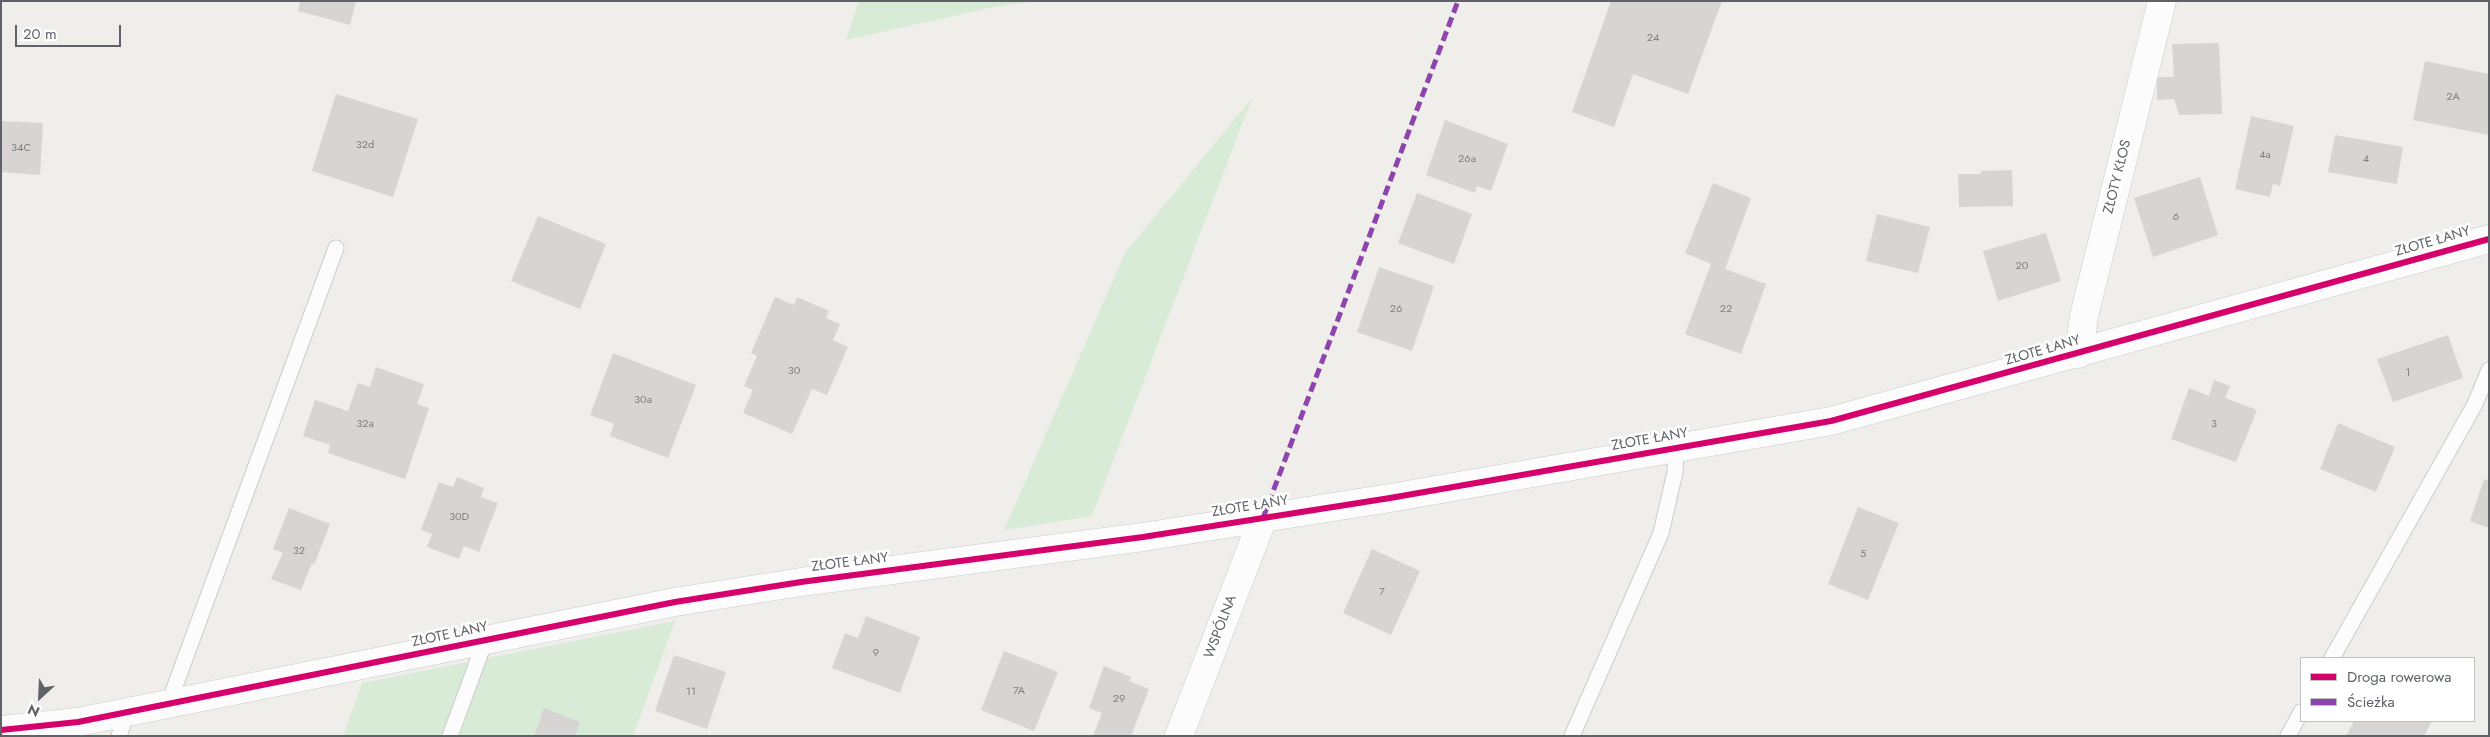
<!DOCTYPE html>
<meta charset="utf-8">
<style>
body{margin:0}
#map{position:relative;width:2490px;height:737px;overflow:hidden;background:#efeeea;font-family:Jost,sans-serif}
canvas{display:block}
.frame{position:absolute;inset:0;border:2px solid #5f6368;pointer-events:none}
.legend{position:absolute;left:2300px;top:657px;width:175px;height:65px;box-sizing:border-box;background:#fff;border:1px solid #bfc1c3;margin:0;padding:6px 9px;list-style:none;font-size:15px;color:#5f6368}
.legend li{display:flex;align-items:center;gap:10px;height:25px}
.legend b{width:25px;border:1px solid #bfc1c3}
.north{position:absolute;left:15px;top:672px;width:50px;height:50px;-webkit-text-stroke:4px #fff;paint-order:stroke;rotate:205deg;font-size:14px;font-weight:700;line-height:20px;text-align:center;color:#5f6368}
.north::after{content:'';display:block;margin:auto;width:18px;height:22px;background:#5f6368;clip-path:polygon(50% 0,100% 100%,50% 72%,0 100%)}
.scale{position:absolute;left:15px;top:25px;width:106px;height:22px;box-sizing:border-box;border:2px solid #5f6368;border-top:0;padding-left:6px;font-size:15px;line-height:18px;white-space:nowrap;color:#5f6368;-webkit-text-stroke:4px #fff;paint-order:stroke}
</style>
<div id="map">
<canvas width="2490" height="737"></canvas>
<div class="frame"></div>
<ul class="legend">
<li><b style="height:6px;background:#d6006c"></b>Droga rowerowa</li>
<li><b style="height:6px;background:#8e44ad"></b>Ścieżka</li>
</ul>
<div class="north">N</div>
<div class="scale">20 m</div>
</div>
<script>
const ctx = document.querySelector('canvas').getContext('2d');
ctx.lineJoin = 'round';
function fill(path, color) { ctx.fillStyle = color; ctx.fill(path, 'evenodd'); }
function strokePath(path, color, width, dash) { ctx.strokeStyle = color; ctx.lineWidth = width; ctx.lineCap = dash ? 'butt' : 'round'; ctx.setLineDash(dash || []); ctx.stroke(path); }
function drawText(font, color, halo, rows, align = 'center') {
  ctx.font = font + ' Jost,sans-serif'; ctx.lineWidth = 5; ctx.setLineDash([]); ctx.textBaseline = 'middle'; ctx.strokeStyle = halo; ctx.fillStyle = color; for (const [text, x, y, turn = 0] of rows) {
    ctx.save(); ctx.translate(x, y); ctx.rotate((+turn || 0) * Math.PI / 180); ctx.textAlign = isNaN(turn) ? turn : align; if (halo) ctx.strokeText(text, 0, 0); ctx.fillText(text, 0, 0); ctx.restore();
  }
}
fill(new Path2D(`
 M859,1H1036L994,7L846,40Z
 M1252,98L1092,516L1004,530L1125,253Z
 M675,621L633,736H343L362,683Z`), '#d8ebd6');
fill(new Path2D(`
 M300,1H356L350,25L298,11Z
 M1611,1H1722L1688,94L1633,74L1614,127L1572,112Z
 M2219,43L2222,114L2179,115L2174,99L2157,100V77H2174L2172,44Z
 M2425,61L2489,74V135L2413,120Z
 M336,94L418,119L393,197L312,171Z
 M2251,116L2294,126L2280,186L2273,184L2270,197L2235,189Z
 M1445,120L1508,144L1491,191L1477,186L1475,193L1426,175Z
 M1,121L43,123L40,175L1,172Z
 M2335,135L2403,147L2397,184L2328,172Z
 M2012,170L2013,206L1959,207L1958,174H1981V171Z
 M2200,177L2218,235L2153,257L2134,198Z
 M1713,183L1751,198L1725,269L1766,284L1741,354L1685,334L1711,264L1685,253Z
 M1417,193L1472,214L1454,264L1398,243Z
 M1877,214L1930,227L1918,273L1866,261Z
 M538,216L606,244L580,309L511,281Z
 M2046,233L2061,281L1998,301L1983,251Z
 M1379,267L1434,286L1412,351L1357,332Z
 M775,297L794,305L797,297L829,311L826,318L840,324L833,340L848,347L827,395L812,389L792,434L743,413L753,390L744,386L757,356L751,353Z
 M2448,335L2463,378L2393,402L2377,359Z
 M613,353L696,385L668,458L610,436L614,424L590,415Z
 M376,367L424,384L417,404L429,408L405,479L328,453L330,445L303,436L315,400L348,411L358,383L370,387Z
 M2214,380L2230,386L2225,398L2257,410L2236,462L2171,439L2189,388L2209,396Z
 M2338,423L2395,447L2376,492L2320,469Z
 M457,477L484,488L481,497L498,503L479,552L464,546L459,559L427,547L432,534L421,530L439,482L453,487Z
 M2484,479L2489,481V528L2470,521Z
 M1858,507L1899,523L1868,600L1828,584Z
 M289,508L330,524L314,565L312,563L301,590L271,579L283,553L273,549Z
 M1372,549L1420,571L1391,635L1343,613Z
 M866,616L920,637L900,693L832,668L845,633L858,638Z
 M1004,651L1058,672L1034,731L981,710Z
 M674,655L726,672L707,729L655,711Z
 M1104,666L1131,677L1129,681L1149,689L1131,736H1093L1102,713L1089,708Z
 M544,708L580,722L575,736H534Z
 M2354,721H2432L2424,736H2346Z`), '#d6d5d3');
const lane = new Path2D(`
 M2332,658L2475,404L2489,370
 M168,705L336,248
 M119,736L127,713
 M450,736L485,641
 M1572,736L1661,533L1675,472L1676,448
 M2288,736L2301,712`);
const street = new Path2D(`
 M2079,354L2084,316L2162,1
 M1179,736L1263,518`);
const secondary = new Path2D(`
 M1,730L78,722L675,602L801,582L1143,537L1390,498L1831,421L2489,239`);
strokePath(lane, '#cbcccc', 17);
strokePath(street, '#cbcccc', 29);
strokePath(secondary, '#cacacb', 29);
strokePath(lane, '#fdfcfc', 15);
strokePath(street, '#fdfcfc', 28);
strokePath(secondary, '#fdfcfc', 28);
strokePath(new Path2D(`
 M1263,518L1458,1`), '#8e44ad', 5, [10, 5]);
strokePath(new Path2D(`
 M1,730L78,722L675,602L801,582L1143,537L1390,498L1831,421L2489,239`), '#d6006c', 6);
drawText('11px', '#7e8184', null, [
 ["24",1653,38],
 ["2A",2453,97],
 ["32d",365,145],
 ["34C",21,148],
 ["4a",2265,155],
 ["26a",1467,159],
 ["4",2366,159],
 ["6",2176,217],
 ["20",2022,266],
 ["26",1396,309],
 ["22",1726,309],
 ["30",794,371],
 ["1",2408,373],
 ["30a",643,400],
 ["32a",365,424],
 ["3",2214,424],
 ["30D",459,517],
 ["32",299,551],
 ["5",1863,554],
 ["7",1382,592],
 ["9",876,653],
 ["7A",1019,691],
 ["11",691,692],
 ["29",1119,699]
]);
drawText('14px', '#5f6368', '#fff', [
 ["ZŁOTY KŁOS",2118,177,-76],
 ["ZŁOTE ŁANY",2433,242,-16],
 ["ZŁOTE ŁANY",2043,351,-16],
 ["ZŁOTE ŁANY",1650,440,-10],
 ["ZŁOTE ŁANY",1250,507,-9],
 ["ZŁOTE ŁANY",850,563,-7],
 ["WSPÓLNA",1221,627,-69],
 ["ZŁOTE ŁANY",450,635,-12]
]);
</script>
